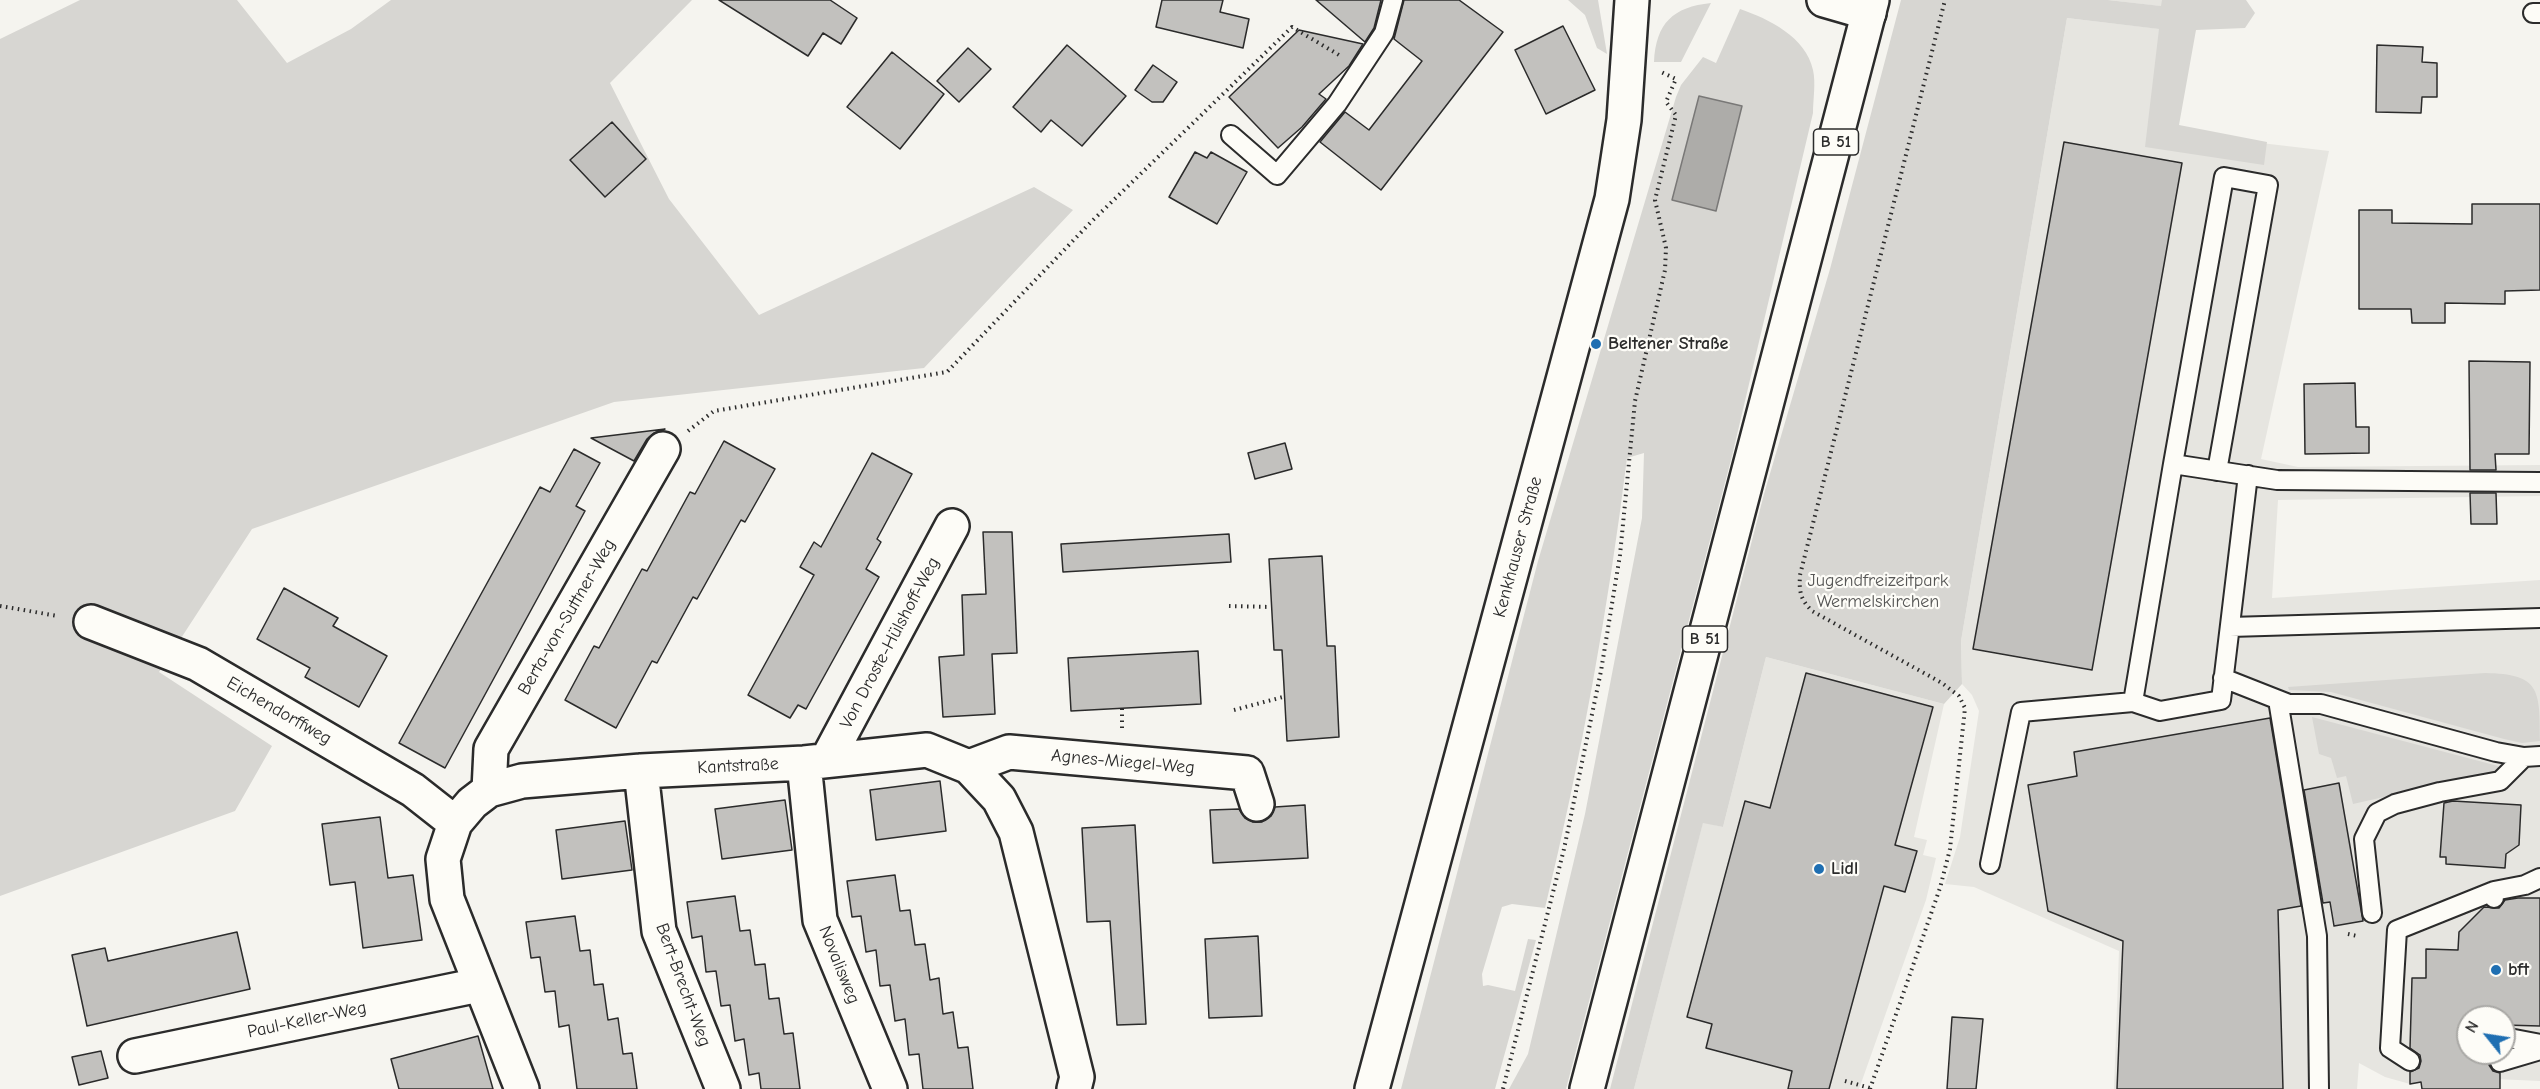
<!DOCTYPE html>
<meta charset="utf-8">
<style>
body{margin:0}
#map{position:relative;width:2540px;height:1089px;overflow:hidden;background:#f5f4ef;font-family:"Comic Neue",sans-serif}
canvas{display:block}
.north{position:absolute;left:2456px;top:1005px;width:60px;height:60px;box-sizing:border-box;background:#fdfcf7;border:2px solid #a9a8a5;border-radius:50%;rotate:300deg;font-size:16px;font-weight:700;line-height:24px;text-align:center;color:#2b2b2b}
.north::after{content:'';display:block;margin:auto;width:21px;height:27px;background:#1f6fb2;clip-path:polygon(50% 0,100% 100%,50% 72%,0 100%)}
</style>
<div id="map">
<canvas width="2540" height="1089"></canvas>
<div class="north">N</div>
</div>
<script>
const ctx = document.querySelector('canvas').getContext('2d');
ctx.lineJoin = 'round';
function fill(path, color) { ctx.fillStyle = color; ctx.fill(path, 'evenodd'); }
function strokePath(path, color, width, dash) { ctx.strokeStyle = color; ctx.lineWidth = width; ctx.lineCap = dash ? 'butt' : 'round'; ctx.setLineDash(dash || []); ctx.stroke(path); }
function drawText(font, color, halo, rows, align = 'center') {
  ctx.font = font + ' "Comic Neue",sans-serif'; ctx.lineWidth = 4.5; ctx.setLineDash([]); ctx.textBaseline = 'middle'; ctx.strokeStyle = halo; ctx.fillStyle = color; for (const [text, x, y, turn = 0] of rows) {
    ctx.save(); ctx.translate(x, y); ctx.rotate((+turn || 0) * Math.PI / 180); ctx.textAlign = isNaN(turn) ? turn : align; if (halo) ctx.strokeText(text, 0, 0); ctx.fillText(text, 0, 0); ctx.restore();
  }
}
fill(new Path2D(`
 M2108,0H2204L2202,11Z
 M2067,18L2178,31L2159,131L2329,151L2261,459L2298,467L2540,465V496L2278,500L2272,598L2540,580V1081L2451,1077L2410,1084L2385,1077L2359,1063L2357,1089H2114L2119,951L1974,887L1945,884L1960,837L1979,711L1972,695L1962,684L1961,641ZM2468,1017H2504V1053H2468Z
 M1766,657L1944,704L1914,837L1927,840L1923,855L1936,858L1926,900L1859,1089H1634L1703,822L1723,827Z`), '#e6e5e0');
fill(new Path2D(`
 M80,0H237L287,63L351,29L391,0H692L610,83L669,199L759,315L1034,187L1073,210L924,368L614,402L252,529L159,672L272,746L235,811L0,896V39Z
 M1568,0H1598L1607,54L1597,48L1585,15Z
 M1901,0H2108L2161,6L2162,0H2246L2255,13L2245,28L2196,30L2179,125L2267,142L2264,165L2145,147L2159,29L2067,18L1961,641L1962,684L1944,704L1766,657L1723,827L1703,823L1634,1089H1610L1764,494L1830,269Z
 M1711,3L1681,62H1654C1656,23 1673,7 1711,3Z
 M1740,9C1769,19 1806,37 1813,70C1816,83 1813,100 1813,113L1732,456L1566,1089H1509L1528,1054L1585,814L1642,518L1644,453L1627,458C1608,611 1581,759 1545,908L1512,904L1502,907L1482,974L1483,986L1488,985L1515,991L1528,939L1536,940L1495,1089H1401L1538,561L1676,97L1681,85L1703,57L1716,63Z
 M2485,673C2540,674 2540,689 2540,741L2522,743L2504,739L2331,692L2289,690L2288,687Z
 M2312,717L2498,766V771L2353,804L2346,776L2337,778L2331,758L2319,754Z`), '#d7d6d2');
const water = new Path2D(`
 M1699,96L1742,106L1716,211L1672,200Z`);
fill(water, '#adaca9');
strokePath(water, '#797877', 1.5);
const building = new Path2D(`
 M719,0H830L857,18L841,44L823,33L808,56Z
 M1162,0H1223L1220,12L1249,19L1243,48L1156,27Z
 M1316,0H1381L1374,28L1365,42Z
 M1404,0H1459L1503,32L1381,190L1320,142L1345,112L1369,130L1422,61L1394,39Z
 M1563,26L1595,90L1546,114L1515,50Z
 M1299,30L1363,44L1349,66L1319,94L1326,99L1302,127L1278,148L1229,97Z
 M1067,45L1126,96L1082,146L1051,120L1041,132L1013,107Z
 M2377,45L2423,47L2422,62L2437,63V97H2422L2421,113L2376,112Z
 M968,48L991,69L959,102L937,81Z
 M892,52L944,94L900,149L847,107Z
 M1153,65L1177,82L1163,102H1152L1135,90Z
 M612,122L646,159L605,197L570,160Z
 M2064,142L2182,163L2092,670L1973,649Z
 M1195,152L1207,158L1211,152L1247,172L1217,224L1169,197Z
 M2472,204H2540V290L2505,291V304L2445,303V323H2412L2411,309H2359V210H2392V223L2472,224Z
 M2469,361L2530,362L2529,454H2495L2496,470H2470Z
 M2355,383L2356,427H2369V453L2305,454L2304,384Z
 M665,429L654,433L647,439L634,461L591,438Z
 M724,441L775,469L745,522L741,520L697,599L693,597L657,663L652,661L616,728L565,700L594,646L599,648L642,569L647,571L690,492L695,494Z
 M1285,443L1292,469L1255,479L1248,453Z
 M574,449L600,463L576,506L585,511L445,768L399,743L540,487L550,492Z
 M872,453L912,474L877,539L881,542L866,569L879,577L806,709L798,705L790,718L748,695L814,575L800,567L814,542L821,547Z
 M2470,493H2496L2497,524H2471Z
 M983,532H1012L1017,653L992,654L995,714L943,717L939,657L964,655L962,595L986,594Z
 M1229,534L1231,562L1063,572L1061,544Z
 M1322,556L1327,646H1335L1339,737L1287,741L1282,650H1274L1269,559Z
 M284,588L338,618L333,626L387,656L359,707L305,677L310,668L257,639Z
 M1198,651L1201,704L1071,711L1068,658Z
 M1806,673L1933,707L1895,845L1917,851L1905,892L1884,886L1829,1089H1788L1792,1071L1706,1048L1712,1024L1687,1017L1745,801L1770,808Z
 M2270,718L2301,906L2278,910L2283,1089H2117L2123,941L2048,911L2028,785L2077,776L2074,752Z
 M940,781L946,831L876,840L870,790Z
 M2339,783L2363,921L2334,926L2330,902L2323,903L2304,790Z
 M785,800L792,850L722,859L715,809Z
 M2453,801L2521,805L2519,845L2506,854L2505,868L2446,864V857H2440L2444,803Z
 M1305,805L1308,858L1213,863L1210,810L1239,809L1245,818L1253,822H1262L1271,816L1275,807Z
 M380,817L388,878L413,875L422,940L363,948L355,882L330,885L322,824Z
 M625,821L632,870L562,879L556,830Z
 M1135,825L1146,1024L1117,1025L1110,921L1087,922L1082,828Z
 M895,875L900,911L910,910L915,945L925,944L930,980L939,978L943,1014L953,1012L958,1048L968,1047L973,1089H923L919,1054L909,1055L905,1019L895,1021L890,985L880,986L876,950L866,952L861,916L852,917L847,881Z
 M735,896L740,931L750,930L755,965L765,964L769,999L779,998L784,1034L793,1033L800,1089H761L759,1073L749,1075L744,1039L735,1041L730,1005L721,1006L716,971L706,972L702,936L692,938L687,902Z
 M2518,898H2540V1026L2504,1025V1017H2468V1053H2494L2489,1065L2493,1071L2500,1073V1089H2422L2421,1082L2410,1084V1072L2419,1068L2421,1061L2420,1055L2410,1048L2412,978H2426V949L2458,950L2459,932L2484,907L2499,908L2505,900Z
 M575,916L580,951L590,950L594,985L603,984L608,1020L618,1018L623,1054L632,1053L637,1089H577L569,1025L559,1027L555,991L545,992L540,957L531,958L526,922Z
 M237,932L250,989L87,1026L72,955L105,948L108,961Z
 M1258,936L1262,1016L1209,1018L1205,939Z
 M1952,1017L1983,1019L1976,1089H1947Z
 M478,1036L493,1089H399L391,1059Z
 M101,1051L108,1078L79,1085L72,1057Z`);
fill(building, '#c2c1be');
strokePath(building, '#2b2b2b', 1.5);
const lane = new Path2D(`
 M2533,13H2540
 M1231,135L1277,175L1337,104L1384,33L1393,0
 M2173,464L2224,177L2268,185L2217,471
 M2230,627L2540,618
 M2223,678L2289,704H2321L2496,752L2524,757L2540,756
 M2278,700L2317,936L2319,1089
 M2133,702L2160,711L2221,700L2248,475
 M1990,864L2021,712L2133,702L2173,464L2277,480L2540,482
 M2494,898V891L2525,885L2540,878
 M2372,913L2364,839L2377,813L2395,804L2440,792L2500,781L2524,757
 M2504,1037L2540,1044
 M2410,1061L2390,1048L2397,930L2494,891
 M2500,1062L2540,1050`);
const street = new Path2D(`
 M91,622L198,664L413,790L455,823
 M827,760L952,526
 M804,763L820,920L890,1089
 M969,767L1009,752L1247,773L1257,804
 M641,771L659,931L723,1089
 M489,790L491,749L663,449
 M135,1056L479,985
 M522,1089L447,899L443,859L455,823L472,803L489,790L522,781L641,771L804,763L927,750L969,767L999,799L1016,832L1077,1077L1074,1089`);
const secondary = new Path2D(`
 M1824,0L1869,13
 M1372,1089L1612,199L1624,120L1632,0`);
const primary = new Path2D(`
 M1587,1089L1872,0`);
strokePath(lane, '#2b2b2b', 22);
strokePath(street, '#2b2b2b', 38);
strokePath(secondary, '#2b2b2b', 38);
strokePath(primary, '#2b2b2b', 38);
strokePath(new Path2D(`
 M688,431L714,411L947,372L1091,222L1292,27L1339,55
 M0,606L58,616
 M1229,606L1271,607
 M1234,710L1283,697
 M1122,728V708
 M2348,934L2357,936
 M1845,1081L1870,1088
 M1503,1089L1564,849L1601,671L1620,555L1635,401L1665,270L1666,248L1655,200L1676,115L1666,102L1676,79L1661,72
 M1870,1089L1940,888L1950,849L1965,708L1959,696L1942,683L1812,611C1800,599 1799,591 1800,575L1945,0`), '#2b2b2b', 4, [1.5, 4.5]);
strokePath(lane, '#fdfcf7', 18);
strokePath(street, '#fdfcf7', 33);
strokePath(secondary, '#fdfcf7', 33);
strokePath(primary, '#fdfcf7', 33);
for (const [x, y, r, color] of [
 [1596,344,6,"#1f6fb2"],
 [1819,869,6,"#1f6fb2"],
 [2496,970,6,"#1f6fb2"]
]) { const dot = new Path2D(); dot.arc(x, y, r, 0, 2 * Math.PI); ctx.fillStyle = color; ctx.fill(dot); strokePath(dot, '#fdfcf7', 2); }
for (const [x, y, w] of [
 [1836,142,45],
 [1705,639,45]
]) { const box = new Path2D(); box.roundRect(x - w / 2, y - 13, w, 26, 4.5); ctx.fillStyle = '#fdfcf7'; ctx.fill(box); strokePath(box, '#2b2b2b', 1.5); }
drawText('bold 16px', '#2b2b2b', null, [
 ["B 51",1836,142],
 ["B 51",1705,639]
]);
drawText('bold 18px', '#2b2b2b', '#fdfcf7', [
 ["Beltener Straße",1608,344],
 ["Lidl",1831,869],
 ["bft",2508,970]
], 'left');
drawText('18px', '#2b2b2b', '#fdfcf7', [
 ["Kenkhauser Straße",1518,547,-75],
 ["Berta-von-Suttner-Weg",567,617,-60],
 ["Von Droste-Hülshoff-Weg",890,643,-62],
 ["Eichendorffweg",279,711,30],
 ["Agnes-Miegel-Weg",1123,762,5],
 ["Kantstraße",738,766,-3],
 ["Novalisweg",839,965,68],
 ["Bert-Brecht-Weg",683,985,70],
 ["Paul-Keller-Weg",307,1020,-12]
]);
drawText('18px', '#565655', '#fdfcf7', [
 ["Jugendfreizeitpark",1878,581],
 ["Wermelskirchen",1878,602]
]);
</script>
